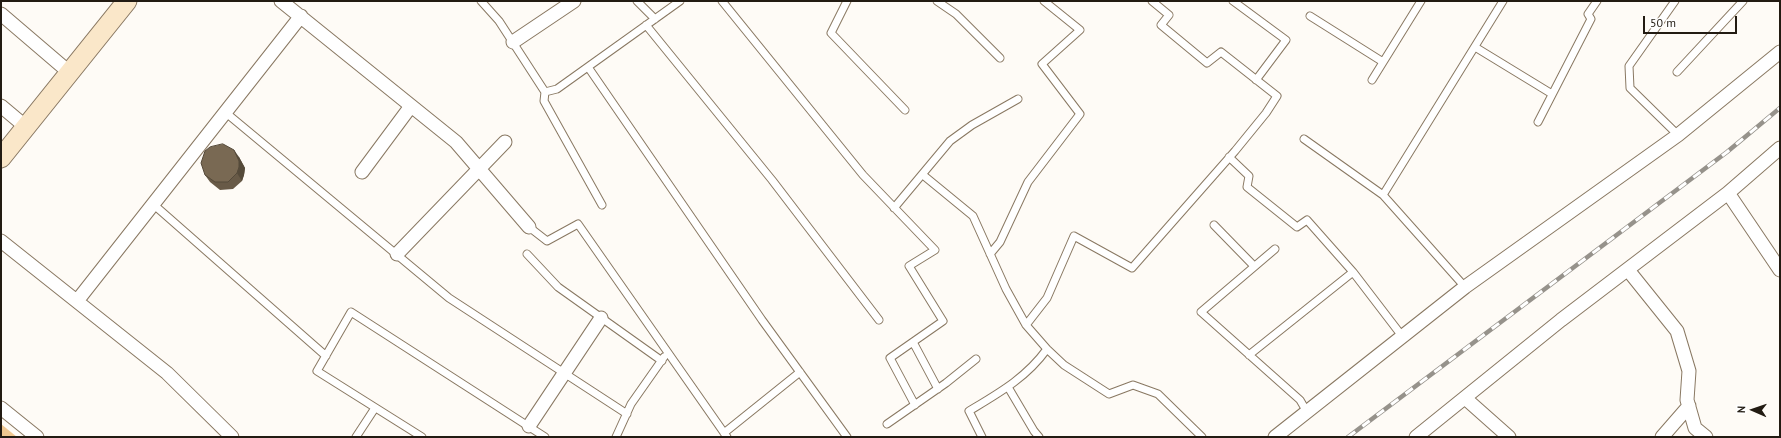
<!DOCTYPE html>
<style>
body{margin:0}
#map{position:relative;width:1781px;height:438px;overflow:hidden;background:#fefbf6;font-family:"PT Sans",sans-serif}
canvas{display:block}
.frame{position:absolute;inset:0;border:2px solid #221b12;pointer-events:none}
.north{position:absolute;left:1733px;top:390px;width:40px;height:40px;-webkit-text-stroke:3px #fff;paint-order:stroke;rotate:272deg;font-size:11px;font-weight:700;line-height:16px;text-align:center;color:#221b12}
.north::after{content:'';display:block;margin:auto;width:14px;height:18px;background:#221b12;clip-path:polygon(50% 0,100% 100%,50% 72%,0 100%)}
.scale{position:absolute;left:1643px;top:16px;width:94px;height:18px;box-sizing:border-box;border:2px solid #221b12;border-top:0;padding-left:5px;font-size:12px;line-height:14px;white-space:nowrap;color:#221b12;-webkit-text-stroke:3px #fff;paint-order:stroke}
</style>
<div id="map">
<canvas width="1781" height="438"></canvas>
<div class="frame"></div>
<div class="north">N</div>
<div class="scale">50 m</div>
</div>
<script>
const ctx = document.querySelector('canvas').getContext('2d');
ctx.lineJoin = 'round';
function fill(path, color) { ctx.fillStyle = color; ctx.fill(path, 'evenodd'); }
function strokePath(path, color, width, dash) { ctx.strokeStyle = color; ctx.lineWidth = width; ctx.lineCap = dash ? 'butt' : 'round'; ctx.setLineDash(dash || []); ctx.stroke(path); }
fill(new Path2D(`
 M1,424L17,437H1Z`), '#efc790');
const lane = new Path2D(`
 M481,1L499,21L545,92L544,101L602,205
 M637,1L655,19
 M722,1L863,175L935,250L909,266L943,321L890,358L915,405
 M847,1L831,33L905,110
 M937,1L956,14L1000,58
 M1233,1L1286,40L1256,80
 M1675,1L1629,66L1630,88L1678,135
 M1310,16L1383,62
 M646,25L772,180L879,320
 M1475,47L1552,94
 M588,67L762,320L847,437
 M1677,72L1743,1
 M1372,80L1421,1
 M545,92L557,89L680,1
 M225,112L449,298L627,414
 M1538,122L1591,19L1588,14L1597,1
 M1304,139L1383,195L1465,287
 M1229,157L1249,176L1247,187L1297,227L1307,220L1353,272L1402,336
 M923,175L973,216L1006,289L1026,325L1047,349L1064,365L1109,394L1133,385L1158,394L1202,437
 M1383,195L1503,1
 M153,204L326,356
 M894,208L950,141L972,125L1018,99
 M1214,225L1254,266
 M529,227L547,241L578,224L727,437
 M1275,249L1201,312L1300,400L1307,412
 M527,254L558,287L662,361
 M990,254L1000,242L1028,182L1080,114L1042,64L1080,30L1044,1
 M1026,325L1047,298L1074,236L1132,268L1235,151L1266,113L1277,96L1221,52L1207,63L1161,25L1169,15L1152,1
 M913,342L938,389
 M1249,355L1353,272
 M1008,387L1034,431L1039,437
 M887,424L946,383L976,359
 M724,433L800,372
 M356,437L375,408
 M422,437L317,371L351,312L545,437
 M616,437L631,404L664,357
 M982,437L969,411C999,393 1026,378 1047,349`);
const street = new Path2D(`
 M281,1L456,142L529,227
 M1,14L70,73
 M513,42L574,1
 M1,106L26,127
 M362,172L411,106
 M1728,193L1780,270
 M1,241L167,373L232,437
 M397,254L505,142
 M1628,270L1677,331L1689,371L1687,400L1695,428L1706,437
 M77,301L301,16
 M1465,398L1509,437
 M1,408L37,437
 M529,426L601,318
 M1275,437L1465,287L1678,135L1780,52
 M1416,437L1561,320L1728,193L1780,148
 M1662,437L1689,406`);
const secondary = new Path2D(`
 M1,158L127,1`);
strokePath(lane, '#897862', 9);
strokePath(street, '#897862', 15);
strokePath(secondary, '#897862', 21);
strokePath(lane, '#fff', 7);
strokePath(street, '#fff', 13);
strokePath(secondary, '#fae7c9', 19);
const rail = new Path2D(`
 M1348,437L1727,152L1780,108`);
strokePath(rail, '#96928b', 4.5);
strokePath(rail, '#fff', 3, [9]);
fill(new Path2D(`
 M239,157L245,168L244,175L242,181L233,189L220,190L210,182L205,175Z`), '#685a47');
fill(new Path2D(`
 M234,150L239,157L245,168L244,175L242,181L237,173Z`), '#554a3a');
const building = new Path2D(`
 M223,144L234,150L239,161V167L237,173L228,182H215L205,175L201,163L205,151L210,147Z`);
fill(building, '#796953');
strokePath(building, '#554a3a', 1);
</script>
